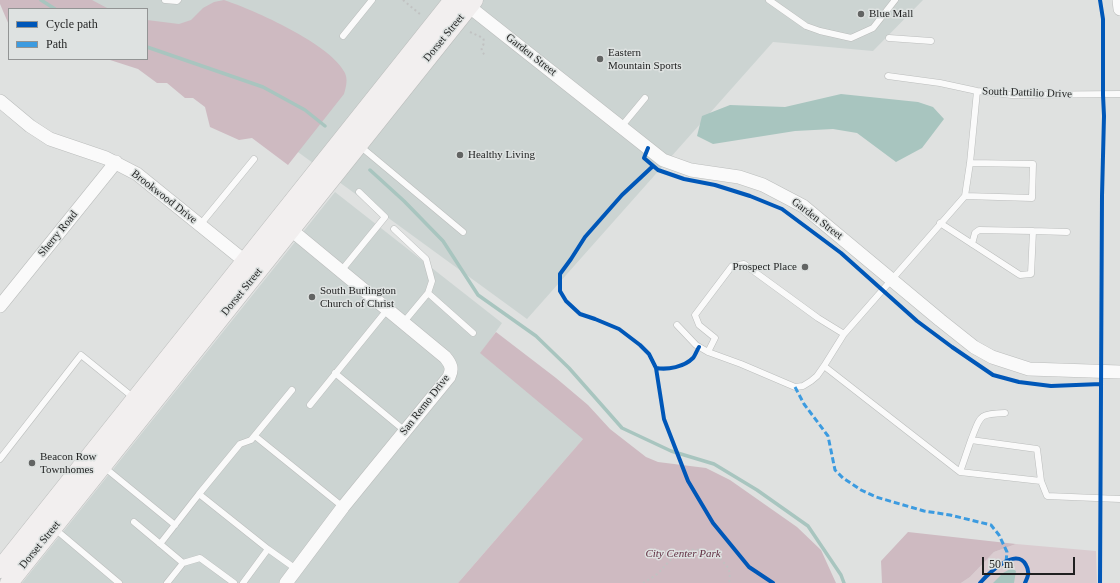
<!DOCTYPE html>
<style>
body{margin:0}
#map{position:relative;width:1120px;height:583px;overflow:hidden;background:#dfe1e0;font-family:"Times New Roman",serif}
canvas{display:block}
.legend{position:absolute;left:8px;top:8px;width:140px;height:52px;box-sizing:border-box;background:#dee2e1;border:1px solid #929494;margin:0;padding:5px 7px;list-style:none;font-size:12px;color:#1f2020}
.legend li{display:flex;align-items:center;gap:8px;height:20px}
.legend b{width:20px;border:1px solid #929494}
.scale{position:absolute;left:982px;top:557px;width:93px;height:18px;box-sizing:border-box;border:2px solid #1f2020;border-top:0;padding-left:5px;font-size:12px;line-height:14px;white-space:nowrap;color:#1f2020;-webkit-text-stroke:3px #dee2e1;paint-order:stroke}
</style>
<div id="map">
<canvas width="1120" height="583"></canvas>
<ul class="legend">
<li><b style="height:5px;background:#0057b8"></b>Cycle path</li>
<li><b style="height:5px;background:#3c9be0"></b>Path</li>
</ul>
<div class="scale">50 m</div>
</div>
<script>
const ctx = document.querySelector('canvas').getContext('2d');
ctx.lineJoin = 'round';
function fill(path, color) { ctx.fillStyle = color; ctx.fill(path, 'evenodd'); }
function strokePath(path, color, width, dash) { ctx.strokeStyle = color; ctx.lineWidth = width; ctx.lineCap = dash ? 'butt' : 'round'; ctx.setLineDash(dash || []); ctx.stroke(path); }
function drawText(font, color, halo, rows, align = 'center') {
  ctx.font = font + ' "Times New Roman",serif'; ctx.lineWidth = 3; ctx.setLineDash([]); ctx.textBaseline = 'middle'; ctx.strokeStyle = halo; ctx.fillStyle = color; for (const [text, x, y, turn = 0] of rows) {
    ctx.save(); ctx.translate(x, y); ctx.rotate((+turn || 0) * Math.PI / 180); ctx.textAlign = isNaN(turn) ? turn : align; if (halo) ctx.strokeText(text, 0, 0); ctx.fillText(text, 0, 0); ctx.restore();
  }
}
fill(new Path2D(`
 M90,0H923L873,51L773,42L527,319L147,42V9H102Z
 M335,192L502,323L481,353L584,438L458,583H22Z`), '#ccd4d2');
fill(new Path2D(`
 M1016,544L1096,551L1097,583H961L970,577L994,552Z`), '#daccd0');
fill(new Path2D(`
 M0,0H92L109,9H9V25L0,4Z
 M224,0C254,10 331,44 345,73C348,80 346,87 344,94L288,165L252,138L239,140L210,127L205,107L193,98H185L167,83H157L138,69L107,59H147V20L179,24L191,20L203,8L214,2Z
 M496,332L556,378L588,405L610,429L646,457L658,462L706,468L730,480L797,527L821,550L836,583H458L583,439L480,353Z
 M908,532L1016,544L994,552L970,577L961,583H882L881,561Z`), '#cebac1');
fill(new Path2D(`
 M841,94L918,102L933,107L944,119L922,148L896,162L857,133L833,129L795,131L713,144L697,136L702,116L730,105L785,107Z
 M1010,569H1013L1016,571L1014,583H993L1003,573Z`), '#a8c5bf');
strokePath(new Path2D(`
 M41,0L55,9
 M147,47L263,87L305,110L325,126
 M370,170L404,201L443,241L478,295L536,336L569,368L622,428L671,451L714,464L757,490L808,526L841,575L844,583`), '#a8c5bf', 3.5);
const service = new Path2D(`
 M165,0L177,1L178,0
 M769,0L806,26L820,31L851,38L873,28L895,0
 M343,36L372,0
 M889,38L931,41
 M888,76L940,83L977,91L1012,95L1120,94
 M621,127L645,98
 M360,146L463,232
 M965,196L1032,198L1033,164L970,163
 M940,223L1020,275L1031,274L1033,231L979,230L975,233L972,244
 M200,225L254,159
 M394,229L426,259L432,281L428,293
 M1033,231L1067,232
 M341,271L385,217L359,192
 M403,323L428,293L473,333
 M677,325L696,345L708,352
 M844,334L818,318L744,264L732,266L695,315L699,325L715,338L708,352L741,364L795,387L803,386L811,381L817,376L824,366L844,334L965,196L970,163L977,91
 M824,366L960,472L1041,481L1047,496L1120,499
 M335,373L405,431
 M310,405L387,310
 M255,436L343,507
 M971,440C981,415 978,414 1005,413
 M0,459L81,355L134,398
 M104,467L175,525
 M960,472L971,440L1037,449L1041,481
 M199,494L240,444L251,440L292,390
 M134,522L183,563L167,583
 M55,529L119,583
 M160,544L199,494L268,549
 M183,563L200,558L234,583
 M243,583L268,549L296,569`);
const minor = new Path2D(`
 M1119,0L1120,9
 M462,1L663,160L691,170L739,177L763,185L803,206L940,320L974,347L992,357L1029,369L1120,372
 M0,101L30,126L50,139L106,158L137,174L252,267
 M284,224L445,357C451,364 453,369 449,377L343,507L286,583
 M0,306L116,162`);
const secondary = new Path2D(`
 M0,569L453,0
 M9,583L474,0`);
strokePath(service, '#bbbdbc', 7);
strokePath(minor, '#bbbdbc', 14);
strokePath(secondary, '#bbbdbc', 19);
strokePath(new Path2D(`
 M403,0L421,15
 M470,32L483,38C487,47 476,47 486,56
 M643,583C648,580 654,577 658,573C664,568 668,561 674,557C687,546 707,548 720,559C729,567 731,571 729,583`), '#c1c2c2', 2, [2, 3]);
strokePath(service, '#fafafa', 6);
strokePath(minor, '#fafafa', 13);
strokePath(secondary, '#f2efef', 18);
strokePath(new Path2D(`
 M795,387L804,404L828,436L835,470L843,478L861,490L876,497L924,511L950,515L991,525L999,535L1007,552L1006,562`), '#3c9be0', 3, [6, 3]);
strokePath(new Path2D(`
 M648,148L644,158L658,170L684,179L715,185L750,196L782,209L841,253L917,321L952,347L993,375L1019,382L1051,386L1101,384
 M653,166L622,195L585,237L571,259L560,274V291L566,301L580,314L595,319L619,329L640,345L649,354L656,368L664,419L688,481L713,523L749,567L773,583
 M656,368C668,370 684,367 693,358C695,356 697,350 699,347
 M980,583C988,574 1016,546 1026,565C1030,572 1028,577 1025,583
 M1100,583L1102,196L1104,116L1103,95V19L1100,0`), '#0057b8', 4);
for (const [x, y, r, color] of [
 [861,14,4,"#626463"],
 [600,59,4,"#626463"],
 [460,155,4,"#626463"],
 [805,267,4,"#626463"],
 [312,297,4,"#626463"],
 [32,463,4,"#626463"]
]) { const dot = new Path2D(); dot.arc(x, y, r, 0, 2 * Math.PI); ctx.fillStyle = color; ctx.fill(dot); strokePath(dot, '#dee2e1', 1.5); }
drawText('11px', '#1f2020', '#dee2e1', [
 ["Blue Mall",869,14],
 ["Eastern",608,53],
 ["Mountain Sports",608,66],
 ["Healthy Living",468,155],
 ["Prospect Place",797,267,"right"],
 ["South Burlington",320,291],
 ["Church of Christ",320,304],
 ["Beacon Row",40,457],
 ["Townhomes",40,470]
], 'left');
drawText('11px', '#1f2020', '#dee2e1', [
 ["Dorset Street",444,38,-51],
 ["Garden Street",531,55,38],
 ["South Dattilio Drive",1027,93,2],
 ["Brookwood Drive",164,197,38],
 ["Garden Street",817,219,37],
 ["Sherry Road",58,234,-51],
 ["Dorset Street",242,292,-51],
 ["San Remo Drive",425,405,-52],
 ["Dorset Street",40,545,-51]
]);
drawText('italic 11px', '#602e41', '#dee2e1', [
 ["City Center Park",683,554]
]);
</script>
